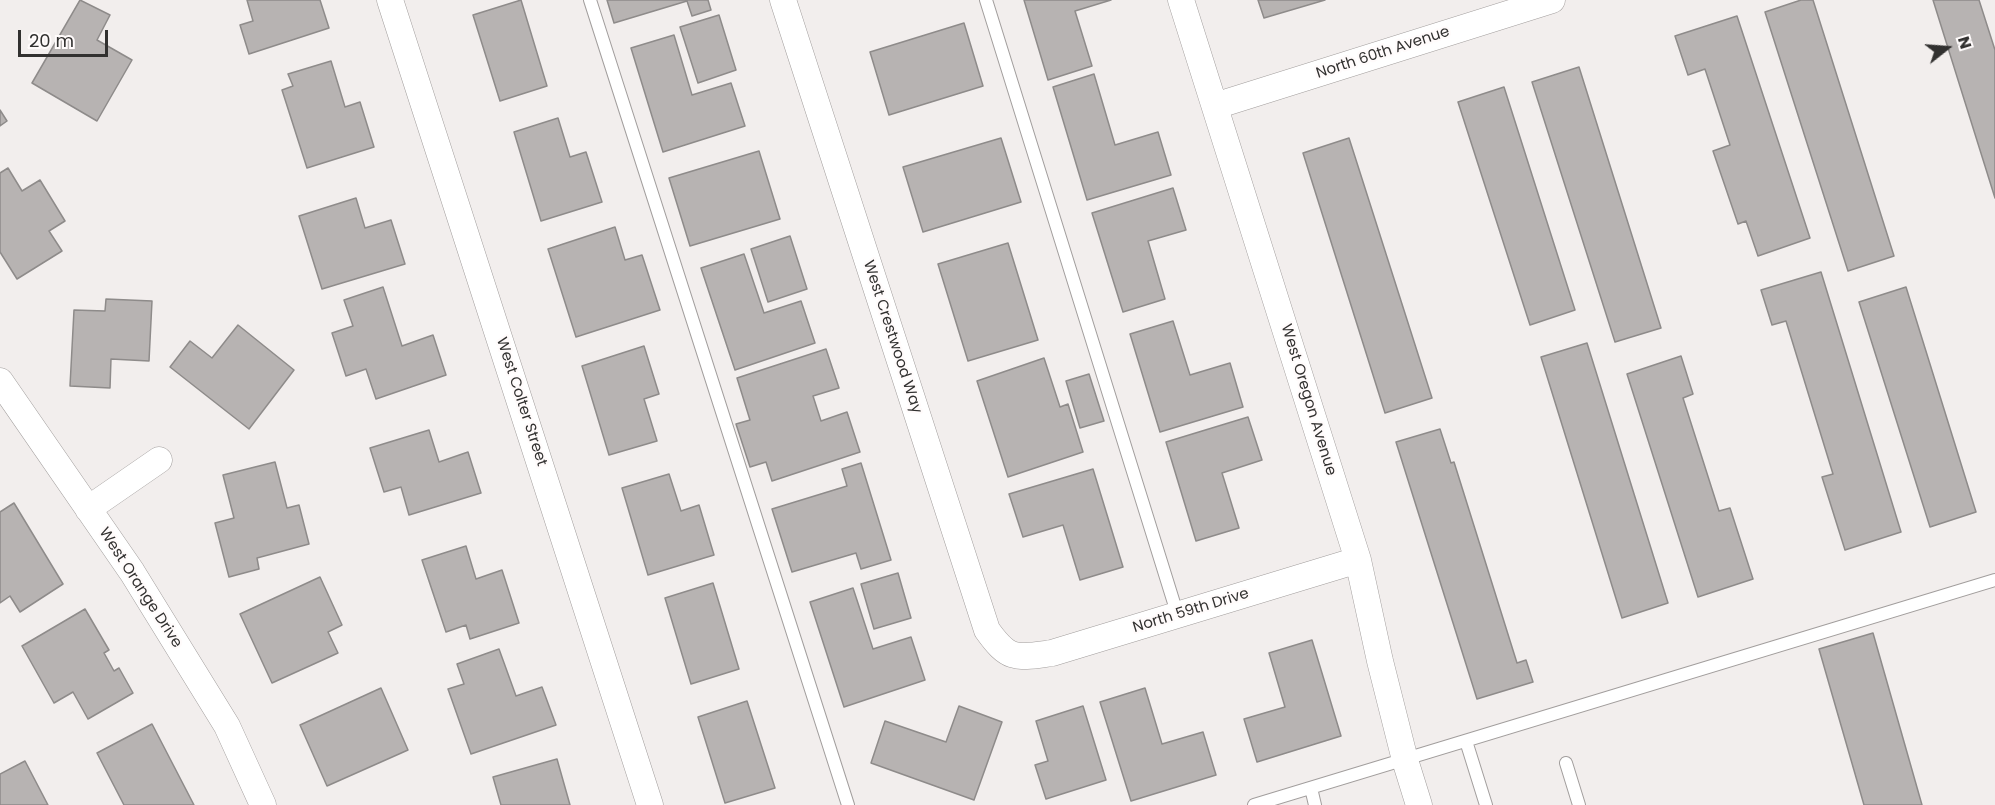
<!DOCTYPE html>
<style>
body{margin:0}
#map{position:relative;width:1995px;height:805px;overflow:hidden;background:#f2eeed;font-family:Poppins,sans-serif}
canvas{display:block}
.north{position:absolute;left:1917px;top:18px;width:60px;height:60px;-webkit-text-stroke:4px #fffbfb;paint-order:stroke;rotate:73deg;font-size:16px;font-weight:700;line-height:24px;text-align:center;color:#323130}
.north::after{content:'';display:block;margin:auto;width:21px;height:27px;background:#323130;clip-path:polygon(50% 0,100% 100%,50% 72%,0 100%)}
.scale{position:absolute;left:18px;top:30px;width:90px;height:27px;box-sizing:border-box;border:3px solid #323130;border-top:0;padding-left:8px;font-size:18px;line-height:21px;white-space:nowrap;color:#323130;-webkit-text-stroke:4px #fffbfb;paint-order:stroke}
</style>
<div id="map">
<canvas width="1995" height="805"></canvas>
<div class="north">N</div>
<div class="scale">20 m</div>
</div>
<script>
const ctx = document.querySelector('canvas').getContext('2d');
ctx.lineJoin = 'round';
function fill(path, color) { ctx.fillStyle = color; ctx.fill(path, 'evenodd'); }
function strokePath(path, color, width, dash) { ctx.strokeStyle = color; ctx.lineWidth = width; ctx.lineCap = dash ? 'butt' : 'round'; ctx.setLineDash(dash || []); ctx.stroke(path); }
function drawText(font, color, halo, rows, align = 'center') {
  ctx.font = font + ' Poppins,sans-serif'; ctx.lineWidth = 4.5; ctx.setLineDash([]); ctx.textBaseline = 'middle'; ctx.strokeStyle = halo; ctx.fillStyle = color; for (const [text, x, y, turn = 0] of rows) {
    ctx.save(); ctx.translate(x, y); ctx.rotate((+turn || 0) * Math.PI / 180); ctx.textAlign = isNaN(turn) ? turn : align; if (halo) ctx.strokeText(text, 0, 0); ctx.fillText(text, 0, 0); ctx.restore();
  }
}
const building = new Path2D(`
 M80,0L110,15L97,40L132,60L97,121L32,83Z
 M247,0H320L329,28L249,54L240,25L253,21Z
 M521,0L547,86L500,101L473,15Z
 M607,0H708L711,10L692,16L687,1L614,23Z
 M1024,0H1111L1075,11L1092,66L1048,80Z
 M1258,0H1325L1264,18Z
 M1801,0H1813L1894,256L1848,271L1765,12Z
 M1933,0H1979L1995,50V198Z
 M719,15L736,70L698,83L680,27Z
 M1737,16L1810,238L1758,256L1746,221L1738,224L1713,151L1730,145L1705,69L1688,75L1675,36Z
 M964,23L983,86L889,115L870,52Z
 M674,35L692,95L731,83L745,126L663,152L631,48Z
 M331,61L345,107L360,102L374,147L307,168L282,90L293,86L288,74Z
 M1579,67L1661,328L1615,342L1532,82Z
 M1094,74L1115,145L1158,132L1171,175L1087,200L1053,87Z
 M1504,87L1575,310L1530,325L1458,102Z
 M0,110L7,121L0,126Z
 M558,118L570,157L586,152L602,202L541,221L514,132Z
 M1001,138L1021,202L923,232L903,167Z
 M1349,138L1432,398L1385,413L1303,153Z
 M759,151L780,219L690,246L669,178Z
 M8,168L22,191L40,180L65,221L49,231L62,251L17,279L0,252V173Z
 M1173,188L1186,230L1148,241L1165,299L1123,312L1092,213Z
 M356,198L365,228L391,220L405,264L322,289L299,216Z
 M615,227L625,260L642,255L660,310L576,337L548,249Z
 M790,236L807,289L768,302L751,249Z
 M1008,243L1038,340L968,361L938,264Z
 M744,254L764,313L801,301L815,343L735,370L701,268Z
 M1821,272L1901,532L1845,550L1822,477L1833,474L1786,321L1772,325L1761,290Z
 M383,287L402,346L433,335L446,375L376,399L366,369L346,376L332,333L353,326L344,300Z
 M1906,287L1976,512L1930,527L1859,302Z
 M106,299L152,301L149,361L111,359L110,388L70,386L74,310L105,311Z
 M1173,321L1190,375L1230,363L1243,407L1160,432L1130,334Z
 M238,325L294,370L249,429L170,367L190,341L212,358Z
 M1587,343L1668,603L1622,618L1541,357Z
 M644,346L659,394L644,399L657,441L609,455L582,366Z
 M826,349L839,388L813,396L821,421L847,412L860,452L772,481L766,462L750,467L736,424L750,420L737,378Z
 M1681,356L1693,394L1683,398L1719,511L1730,508L1753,579L1698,597L1627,374Z
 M1044,358L1060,407L1068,404L1083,452L1008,477L977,381Z
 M1089,374L1104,421L1080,428L1066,381Z
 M1248,417L1262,460L1222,473L1239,528L1196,541L1166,442Z
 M1440,429L1451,463L1454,462L1517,663L1526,660L1533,682L1477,699L1396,442Z
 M429,430L439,462L468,452L481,493L409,515L401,487L384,492L370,448Z
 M275,462L287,508L299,505L309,544L257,558L259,569L229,577L215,523L234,518L223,475Z
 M861,463L891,560L861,569L856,553L792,572L772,509L847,486L842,469Z
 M1093,469L1123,567L1080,580L1063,525L1023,537L1009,494Z
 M669,474L681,511L699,505L714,555L648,575L622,488Z
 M14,503L63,584L20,612L10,596L0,603V512Z
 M466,546L476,579L502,570L519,623L470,639L466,625L446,632L422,560Z
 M898,573L911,618L874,629L861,584Z
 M320,577L342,625L328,632L338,653L272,683L240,614Z
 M713,583L739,669L691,684L665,598Z
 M853,588L873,649L911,637L925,680L844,707L810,602Z
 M85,609L109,650L104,653L114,671L119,668L133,693L88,719L73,692L54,703L22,646Z
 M1873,633L1922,805H1864L1819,649Z
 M1312,640L1341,736L1257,762L1244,719L1285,707L1269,653Z
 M499,649L516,696L542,687L556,725L471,754L448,689L464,684L457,664Z
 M381,688L408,750L327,786L300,725Z
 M1145,688L1162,744L1203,732L1216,775L1131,801L1100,702Z
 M747,701L775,788L725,803L698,717Z
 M959,706L1002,722L974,800L871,763L885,721L946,742Z
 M1083,706L1106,780L1046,799L1035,765L1048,761L1036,721Z
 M152,724L194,805H124L97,753Z
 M557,759L570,805H501L493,777Z
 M25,761L48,805H0V774Z`);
fill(building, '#b7b3b2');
strokePath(building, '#8e8b8a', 1.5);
const service = new Path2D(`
 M590,0L848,805
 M986,0L1178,616
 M1466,741L1486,805
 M1566,763L1579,805
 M1311,788L1315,805
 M1254,805L1995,580`);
const minor = new Path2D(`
 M390,0L650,805
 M783,0L987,630C1009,661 1016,658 1052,653L1358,560
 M1181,0L1358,560L1380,661L1405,760L1419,805
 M1215,106L1552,0
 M0,381L132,572L227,726L263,805
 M88,509L159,460`);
strokePath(service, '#a29e9d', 14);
strokePath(minor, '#a29e9d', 27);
strokePath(service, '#fff', 12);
strokePath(minor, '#fff', 26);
drawText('15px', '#323130', '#fffbfb', [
 ["North 60th Avenue",1383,53,-18],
 ["West Crestwood Way",892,337,72],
 ["West Oregon Avenue",1308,400,73],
 ["West Colter Street",521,402,72],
 ["West Orange Drive",140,588,57],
 ["North 59th Drive",1191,611,-17]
]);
</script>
